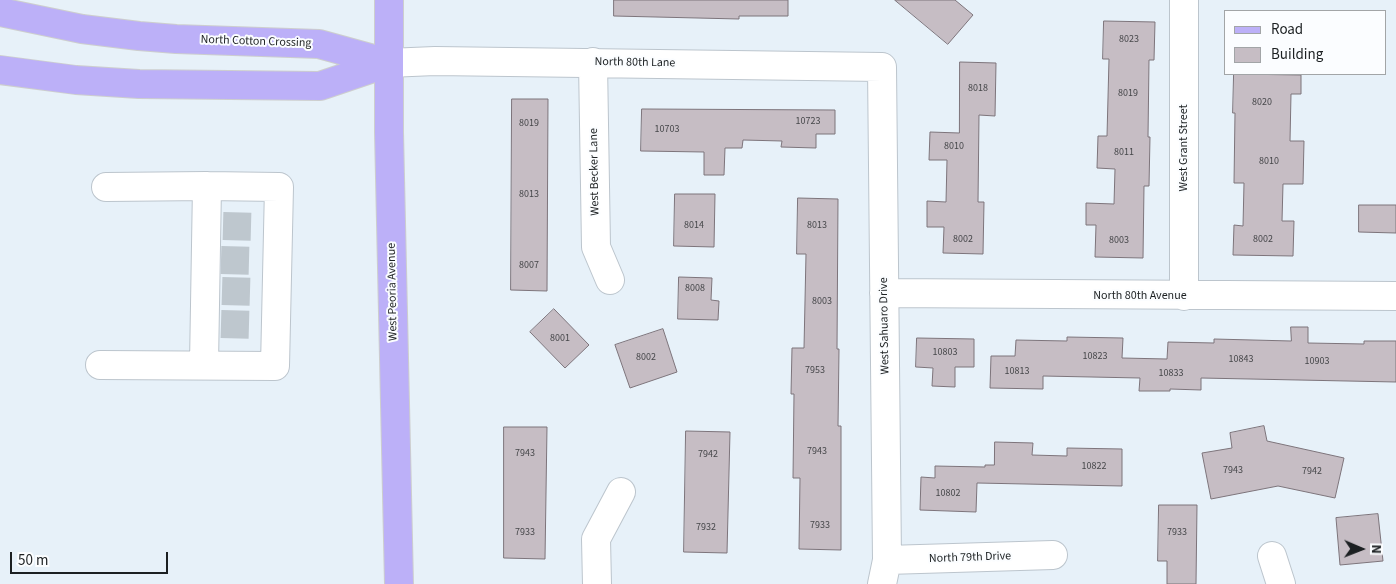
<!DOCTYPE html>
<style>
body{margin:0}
#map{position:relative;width:1396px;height:584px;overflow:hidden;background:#e7f1f9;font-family:"Source Sans 3",sans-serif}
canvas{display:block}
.legend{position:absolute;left:1224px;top:10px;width:162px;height:65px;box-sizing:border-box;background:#fbfdff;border:1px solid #a2a5a7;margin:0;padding:6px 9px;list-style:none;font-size:15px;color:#1c2022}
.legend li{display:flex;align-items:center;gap:10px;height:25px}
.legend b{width:25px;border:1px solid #a2a5a7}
.north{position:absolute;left:1336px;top:524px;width:50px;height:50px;-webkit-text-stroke:4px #fbfdff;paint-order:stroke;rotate:91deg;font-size:14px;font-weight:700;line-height:20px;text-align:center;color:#1c2022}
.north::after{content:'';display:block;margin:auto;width:18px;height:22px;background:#1c2022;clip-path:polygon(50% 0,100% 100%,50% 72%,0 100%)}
.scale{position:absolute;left:10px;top:552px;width:158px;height:22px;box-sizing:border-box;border:2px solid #1c2022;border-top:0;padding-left:6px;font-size:15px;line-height:18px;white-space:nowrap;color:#1c2022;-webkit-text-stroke:4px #fbfdff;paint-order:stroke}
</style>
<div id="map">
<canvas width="1396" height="584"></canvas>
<ul class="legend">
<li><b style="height:6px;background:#bcb0f8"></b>Road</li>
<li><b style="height:14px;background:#c6bdc4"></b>Building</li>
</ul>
<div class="north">N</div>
<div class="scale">50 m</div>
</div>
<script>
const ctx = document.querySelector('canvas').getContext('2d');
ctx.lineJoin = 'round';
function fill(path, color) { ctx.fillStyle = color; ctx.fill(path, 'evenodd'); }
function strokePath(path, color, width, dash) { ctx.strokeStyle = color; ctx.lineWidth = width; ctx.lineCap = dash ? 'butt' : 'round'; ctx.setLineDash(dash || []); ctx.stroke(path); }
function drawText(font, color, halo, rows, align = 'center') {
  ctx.font = font + ' "Source Sans 3",sans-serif'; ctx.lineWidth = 4; ctx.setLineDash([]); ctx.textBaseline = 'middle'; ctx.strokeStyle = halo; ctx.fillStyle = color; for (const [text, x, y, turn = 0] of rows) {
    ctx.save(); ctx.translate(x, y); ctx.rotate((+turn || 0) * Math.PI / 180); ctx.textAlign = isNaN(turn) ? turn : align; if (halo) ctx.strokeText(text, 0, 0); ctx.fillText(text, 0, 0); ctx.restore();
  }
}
const building = new Path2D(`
 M614,0H788V16H739V19L614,16Z
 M895,0H955L973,15L948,44Z
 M1104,21L1155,22L1154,60H1149L1148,137H1150L1149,186H1144L1143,258L1095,257L1096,225H1086V203L1114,204L1115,169L1097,168L1098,136H1107L1109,59H1103Z
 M960,62L996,63L995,116L979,115L978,202H984L983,254L943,253L944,227H927V201L946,202L947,160H929L930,132L959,133Z
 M1234,74L1301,75V94H1291L1290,141H1304L1303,184H1283L1282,221H1294L1293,256L1233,255L1234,225L1243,226L1244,183H1234L1235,113H1233Z
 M512,99H548L547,291L511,290Z
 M642,109L835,110V134H816V148L781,147L782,141L743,140L742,148H725L724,175H704V152L641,151Z
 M675,194H715L714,247L674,246Z
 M798,198L838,199L837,349H839L838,426H841V550L799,549L800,478H793L794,394H791L792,348H804L806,254H797Z
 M1359,205H1396V233L1359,232Z
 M679,277L712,278L711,300L719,301L718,320L678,319Z
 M554,309L589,345L565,368L530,332Z
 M1291,327H1308V343L1364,344V341H1396V382L1201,378V390L1170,389V391H1139L1140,378L1043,376V389L990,388L991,356H1015L1016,340L1067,341V337L1123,338L1122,358L1167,359L1168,342L1214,343V339L1291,341Z
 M663,329L677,372L630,388L615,345Z
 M917,338L974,339V367H955V387L932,386L933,368L916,367Z
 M1264,426L1267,441L1344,458L1335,498L1278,486L1211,499L1202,453L1232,448L1230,433Z
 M504,427H547L545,559L504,558Z
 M686,431L730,432L727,553L684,552Z
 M995,442L1033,443L1032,455L1067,456V448L1122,449V486L977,483L976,512L920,510L921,477L935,478V466L985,467V465H994Z
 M1159,505H1197L1196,584H1167V561H1158Z
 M1378,514L1383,561L1340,565L1336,518Z`);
fill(building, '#c6bdc4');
strokePath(building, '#7d747b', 1);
strokePath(new Path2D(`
 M223,226L261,227
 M221,260L259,261
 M222,291L257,292
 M221,324L257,325`), '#bec7ce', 28, [28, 14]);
const minor = new Path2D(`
 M1184,0V296
 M593,62L596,247L610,280
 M388,63L435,61L882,67L887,560L882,584
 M884,293L1396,296
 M204,364L207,186
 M100,365L275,366L279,187L207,186L106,187
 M1272,556L1281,584
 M887,560L1053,555
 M597,584L596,539L621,492`);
const major = new Path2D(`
 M389,0V132L399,584
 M0,12L82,29L139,36L176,39L319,44L388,63
 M0,70L76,80L139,84L320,86L388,63`);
strokePath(minor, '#bcc5cd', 30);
strokePath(major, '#cdcece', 30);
strokePath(minor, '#fff', 28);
strokePath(major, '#bcb0f8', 28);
drawText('10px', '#46474a', null, [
 ["8023",1129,40],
 ["8018",978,89],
 ["8019",1128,94],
 ["8020",1262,103],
 ["10723",808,122],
 ["8019",529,124],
 ["10703",667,130],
 ["8010",954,147],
 ["8011",1124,153],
 ["8010",1269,162],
 ["8013",529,195],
 ["8014",694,226],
 ["8013",817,226],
 ["8002",963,240],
 ["8002",1263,240],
 ["8003",1119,241],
 ["8007",529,266],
 ["8008",695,289],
 ["8003",822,302],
 ["8001",560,339],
 ["10803",945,353],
 ["10823",1095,357],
 ["8002",646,358],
 ["10843",1241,360],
 ["10903",1317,362],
 ["7953",815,371],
 ["10813",1017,372],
 ["10833",1171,374],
 ["7943",817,452],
 ["7943",525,454],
 ["7942",708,455],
 ["10822",1094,467],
 ["7943",1233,471],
 ["7942",1312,472],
 ["10802",948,494],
 ["7933",820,526],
 ["7932",706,528],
 ["7933",525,533],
 ["7933",1177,533]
]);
drawText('12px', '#1c2022', '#fbfdff', [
 ["North Cotton Crossing",256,42,2],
 ["North 80th Lane",635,63,1],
 ["West Grant Street",1184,148,-90],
 ["West Becker Lane",595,172,-91],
 ["West Peoria Avenue",393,292,-91],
 ["North 80th Avenue",1140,296],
 ["West Sahuaro Drive",885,326,-91],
 ["North 79th Drive",970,558,-2]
]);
</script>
